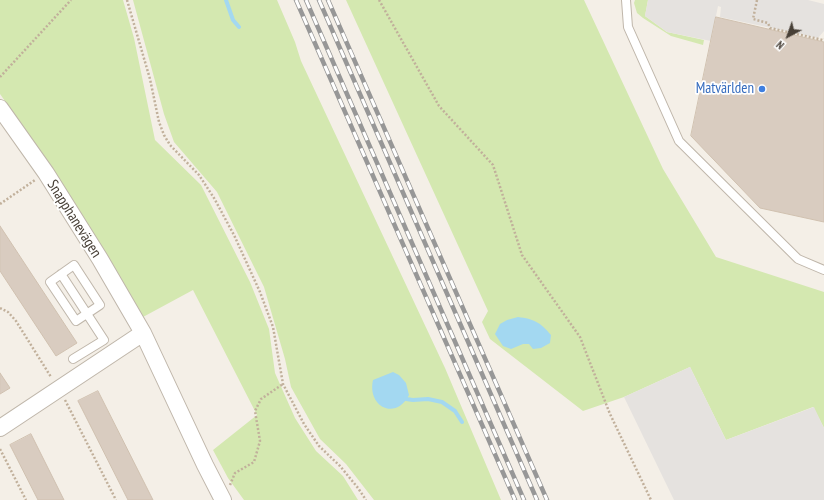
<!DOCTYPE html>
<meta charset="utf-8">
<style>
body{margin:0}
#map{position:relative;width:824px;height:500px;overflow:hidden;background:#f4efe7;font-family:"PT Sans Narrow",sans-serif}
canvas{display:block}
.north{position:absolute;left:768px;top:16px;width:40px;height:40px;-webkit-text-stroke:3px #fff;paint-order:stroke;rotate:221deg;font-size:11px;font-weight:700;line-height:16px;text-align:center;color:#473f36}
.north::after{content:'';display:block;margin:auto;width:14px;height:18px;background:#473f36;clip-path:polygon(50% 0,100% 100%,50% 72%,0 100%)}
</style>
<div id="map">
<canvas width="824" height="500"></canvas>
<div class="north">N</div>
</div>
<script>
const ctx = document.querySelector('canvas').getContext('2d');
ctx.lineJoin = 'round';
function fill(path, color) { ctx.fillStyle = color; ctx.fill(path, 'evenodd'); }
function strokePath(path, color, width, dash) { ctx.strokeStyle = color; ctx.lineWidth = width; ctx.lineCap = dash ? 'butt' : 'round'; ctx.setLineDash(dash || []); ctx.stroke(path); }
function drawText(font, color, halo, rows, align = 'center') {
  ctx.font = font + ' "PT Sans Narrow",sans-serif'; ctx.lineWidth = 3.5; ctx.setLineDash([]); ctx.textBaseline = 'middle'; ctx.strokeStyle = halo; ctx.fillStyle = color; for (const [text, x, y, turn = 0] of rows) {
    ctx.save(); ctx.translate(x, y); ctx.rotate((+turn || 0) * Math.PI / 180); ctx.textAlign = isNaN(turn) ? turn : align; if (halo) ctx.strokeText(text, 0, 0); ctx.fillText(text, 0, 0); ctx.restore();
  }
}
fill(new Path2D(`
 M0,0H123L134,38L155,140L201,185L250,282L269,329L275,373L295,418L316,451L343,476L358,500H244L228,478L213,450L257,415L193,290L143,317L38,148L0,94Z
 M133,0H277L295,42L301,61L445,368L501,500H374L346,464L320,439L291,387L285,359L264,287L217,192L174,142L164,114Z
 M346,0H584L663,169L716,257L824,292V428L813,407L726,440L690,367L624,397L583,411L490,339L482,322L488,311Z
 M635,0H648L645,16L667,32L704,40L703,45L671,36L643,18L637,13L634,3Z`), '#d4e8b0');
fill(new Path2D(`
 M648,0H808L824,4V31L818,38L720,17L721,7L718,6L711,41L667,32L645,16Z
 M690,367L726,440L814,407L824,428V500H674L624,397Z`), '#e5e2df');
fill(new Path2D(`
 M518,317C534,319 540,322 551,335L550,343L541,348L533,349L529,344H523L511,349L503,346L495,334L500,324L507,320Z
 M393,372L399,375L406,383L409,395C396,421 367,407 373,380Z`), '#a3d8f1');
strokePath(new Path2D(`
 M226,0L233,20L239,27
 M405,397L406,399L413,400L428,399L442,402L455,411L462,422`), '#a3d8f1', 4);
const building = new Path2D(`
 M716,17L824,42V222L760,208L691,136Z
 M0,226L77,343L56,356L0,271Z
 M0,373L10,388L0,394Z
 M98,391L153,500H128L78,401Z
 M31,434L64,500H38L10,445Z`);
fill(building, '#d9ccc0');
strokePath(building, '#d0c1b0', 1);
const service = new Path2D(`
 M626,0L628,27L679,141L798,259L824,270
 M74,265L100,305L76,321L50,282Z
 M61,274L104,340L73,359`);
const minor = new Path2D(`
 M0,108L46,173L100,259L143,333L205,465L223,500
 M0,428L143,333`);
strokePath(service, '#bfb6aa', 10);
strokePath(minor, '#bfb6aa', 18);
strokePath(new Path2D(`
 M127,0L150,79L159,122L164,135L170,145L199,175L214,198L234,235L260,292L273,327L283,384L304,424L319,446L340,466L358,488L366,500
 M379,0L439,106L493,165L522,255L580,337L610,414L651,500
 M757,0L753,19L768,23L770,28L823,40L824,39
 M0,77L71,0
 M0,204L35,180
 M0,308L8,312L16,321L51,377
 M65,400L116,500
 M0,449L26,500
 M230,485L235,473L254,462L260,441L255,411L261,399L283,384`), '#c1b09b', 2.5, [2, 2]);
strokePath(service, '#fff', 8);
strokePath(minor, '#fff', 16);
const rail = new Path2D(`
 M296,0L515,500
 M306,0L524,500
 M319,0L537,500
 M328,0L547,500`);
strokePath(rail, '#979797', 4.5);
strokePath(rail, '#fff', 3, [9]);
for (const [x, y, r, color] of [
 [762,89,4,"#3f7fe0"]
]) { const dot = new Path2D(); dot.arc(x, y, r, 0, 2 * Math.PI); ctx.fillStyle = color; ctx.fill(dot); strokePath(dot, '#fff', 1.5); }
drawText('15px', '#366cbe', '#fff', [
 ["Matvärlden",754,89]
], 'right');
drawText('15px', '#473f36', '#fff', [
 ["Snapphanevägen",74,219,58]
]);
</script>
